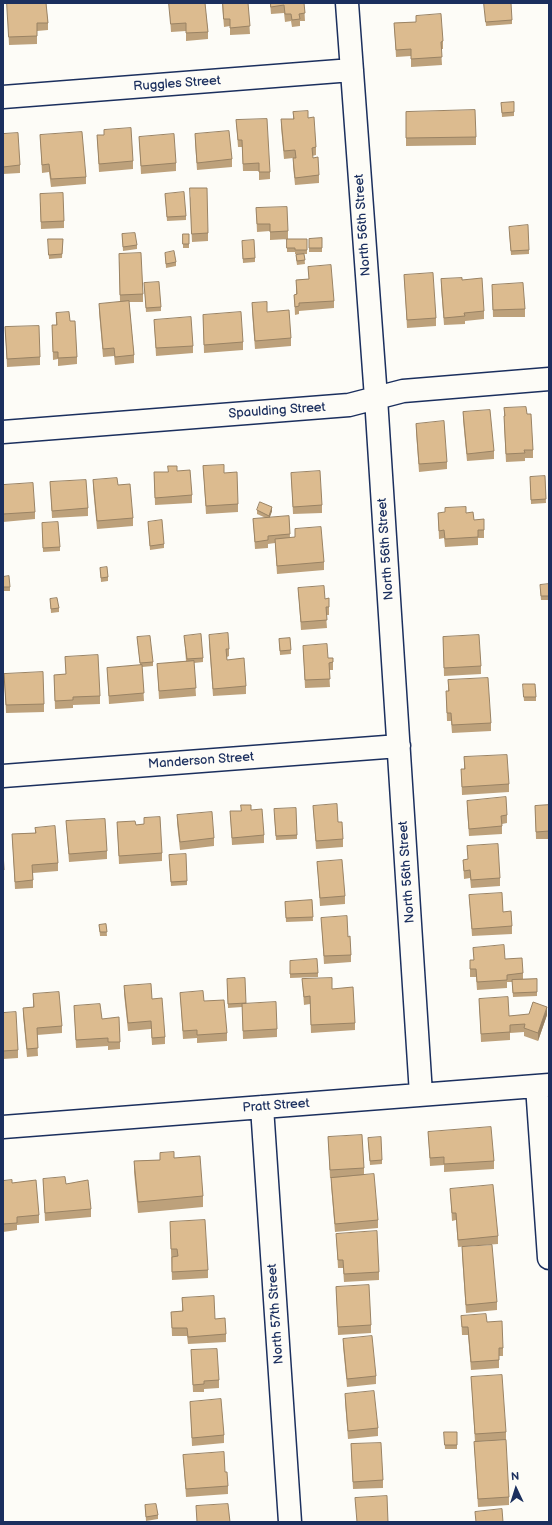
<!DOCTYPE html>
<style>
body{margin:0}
#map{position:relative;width:552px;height:1525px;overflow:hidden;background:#fdfcf7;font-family:"Balsamiq Sans",sans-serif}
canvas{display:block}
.frame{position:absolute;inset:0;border:4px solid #1b2f5e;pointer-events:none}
.north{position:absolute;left:496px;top:1469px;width:40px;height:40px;-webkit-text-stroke:3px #fdfcf7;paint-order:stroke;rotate:356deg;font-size:11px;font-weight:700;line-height:16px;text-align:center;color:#1b2f5e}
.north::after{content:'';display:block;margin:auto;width:14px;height:18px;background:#1b2f5e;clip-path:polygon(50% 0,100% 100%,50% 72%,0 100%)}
</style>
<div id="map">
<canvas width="552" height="1525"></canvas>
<div class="frame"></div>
<div class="north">N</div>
</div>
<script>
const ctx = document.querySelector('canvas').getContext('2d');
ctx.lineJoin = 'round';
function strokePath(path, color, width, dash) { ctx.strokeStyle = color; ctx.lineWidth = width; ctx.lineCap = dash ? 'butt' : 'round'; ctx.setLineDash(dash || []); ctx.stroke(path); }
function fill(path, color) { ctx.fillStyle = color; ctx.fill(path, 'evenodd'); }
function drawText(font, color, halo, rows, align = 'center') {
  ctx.font = font + ' "Balsamiq Sans",sans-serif'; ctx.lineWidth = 3.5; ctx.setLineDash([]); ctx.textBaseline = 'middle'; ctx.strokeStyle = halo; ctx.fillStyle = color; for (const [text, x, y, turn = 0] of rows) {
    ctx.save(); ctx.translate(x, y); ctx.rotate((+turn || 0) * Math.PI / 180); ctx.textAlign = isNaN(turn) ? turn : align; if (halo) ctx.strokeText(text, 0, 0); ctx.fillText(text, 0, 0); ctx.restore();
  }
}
const street = new Path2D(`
 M347,3L376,398L421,1094
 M3,97L352,70
 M3,432L349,405L403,391L549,379
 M3,776L399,746
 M537,1086L549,1258
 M262,1107L290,1522
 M3,1127L549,1085`);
strokePath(street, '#1b2f5e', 25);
strokePath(street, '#fdfcf7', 22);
fill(new Path2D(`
 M7,3H46L48,23V30L37,31V44L9,45Z
 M169,3H205L208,32V39L186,41V31L171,32Z
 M222,3H248L250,34L230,35V26L224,27Z
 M270,3H304L305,21H300V26L292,27L291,21L285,22L284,13L271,14Z
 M484,3L512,20V24L486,26Z
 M416,16L443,41V49H441L442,65L411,67V56L396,57L394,23L416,22Z
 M514,102V116L502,117L501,103Z
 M293,112L308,118L316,147V155L312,156L319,175V183L295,185L293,166V158L284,159L281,127V119H293Z
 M406,112L476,137V145L406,146Z
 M236,120L270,172V179L259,180V171H243L242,147H238Z
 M3,134L20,165V173L3,174Z
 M195,134L232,159V167L197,170L195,142Z
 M40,135L86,177V184L51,187L49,172L42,173Z
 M97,135L133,161V169L99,172Z
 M139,137L176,163V171L141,174Z
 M165,194L186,216V220L167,221Z
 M190,196L208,233V241L192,242Z
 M40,202L64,221V228L41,229Z
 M256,208L288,231V239L270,240V231L257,232Z
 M509,231L529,250V254L511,255Z
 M122,234L137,245V249L123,251Z
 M183,234H189V248H183Z
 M322,238V252H309V239Z
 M48,239H63L62,258L49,259Z
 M287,239H307V254H304L305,264L297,265L296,259V255L304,254H295V252H287Z
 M242,245L255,258V262L243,263Z
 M165,253L176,262V266L166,268Z
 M119,261L143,294V302H129L134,355V363L115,365L114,356L103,357L99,312V304L120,302Z
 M308,267L334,301V308L299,311V314L295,315L294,295L296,294V280L309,279Z
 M404,275L436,318V326L407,328Z
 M441,279L462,280L484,311V319L465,321V324L444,325L441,287Z
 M144,283L161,307V311L146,312Z
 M492,285L525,309V317H493Z
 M252,303L267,312L291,338V346L255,349L252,311Z
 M56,313L77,357V364L58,366V359L53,360L52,325H56Z
 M203,315L243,342V350L204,353Z
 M154,320L193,346V353L156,356Z
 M5,327L40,357V365L7,367Z
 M504,408L527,414L533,450V458H525V461L506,462L504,424Z
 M463,412L494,451V459L467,461L463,420Z
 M416,424L447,462V469L419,472L416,432Z
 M168,466L177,471L192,495V503L155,505L154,472H168Z
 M203,466L224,473L238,504V512L206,514Z
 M291,473L322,505V513L293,514Z
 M545,476L546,503L531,504L530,481Z
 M93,480L118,485L133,518V526L97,529L93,488Z
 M50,482L88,508V516L52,518Z
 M3,485L35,512V519L3,522Z
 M257,510L272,511L269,518L289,516L290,538L295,537V529L324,562V570L277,574L275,543L268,544V548L255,549L253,519L266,518L257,514Z
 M438,513H466L484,530V538H478V545L445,547L444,538L439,539Z
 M148,522L164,544V548L150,550Z
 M42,527L60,547V551L43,552Z
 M100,568L108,577V581L101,582Z
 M3,577L10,587V591H3Z
 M549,584V600H541L540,589Z
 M298,588L325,599L329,607V615H326L327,628L301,630Z
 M50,599L59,608V612L51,613Z
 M209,635L229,649V656L227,657V660L246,686V694L213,696L209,643Z
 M184,636L203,658V662L194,663L196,696L159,699L157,664L186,661Z
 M137,637L153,662V666L142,667L144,701L109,704L107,668L140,665Z
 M443,637L481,666V674L444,676Z
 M290,638L291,654L280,655L279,639Z
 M303,646L328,658H333V670H329L330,687L305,688Z
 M65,657L100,696V704L73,705V708L55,709L54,675L66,674Z
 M4,674L44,704V712L6,713Z
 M448,680L491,723V731L452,733L451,721H447L446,691H448Z
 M523,689L536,697V701H524Z
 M464,757L509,784V792L462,795L461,769H464Z
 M467,801L507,815V823L502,824V834L469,836L467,808Z
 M241,805L251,810L264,835V843L232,845L230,811H241Z
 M549,805V839H536L535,806Z
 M313,806L338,822L343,839V847L316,849Z
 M274,813L297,835V839L276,840Z
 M177,815L214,838V846L180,850L177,823Z
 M144,818L162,853V861L119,864L117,822L136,825L144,824Z
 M66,821L107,851V859L69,862Z
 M35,828L58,863V871L33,873V888L15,889L12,834L35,833Z
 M467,846L500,878V886L471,888L470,878L464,879L463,860L468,859Z
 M3,851L4,870V878H3Z
 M169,859L187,881V885L171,886Z
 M317,862L345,896V904L320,906Z
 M469,895L503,912L512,926V934L472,936Z
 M312,900L313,921L286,922L285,902Z
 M321,918L348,937L351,955V962L324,964Z
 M106,924L107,936H100L99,925Z
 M473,948L505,959L523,973V979H537V996L513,997L512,982H507V988L477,990L476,977H470V960H474Z
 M290,965L318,973V977L290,978Z
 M302,979L355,1023V1030L311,1033L310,1004L304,1005Z
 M227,983L246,1004L277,1029V1037L243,1039L242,1007L228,1008Z
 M124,986L152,999L165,1037V1044L152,1045L151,1029L128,1031L124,994Z
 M180,993L204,1001L227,1033V1041L197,1043V1038L183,1039Z
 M33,994L62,1026V1033L37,1035L38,1056L27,1057L23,1015V1008L33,1007Z
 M479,999L509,1016L547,1015L538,1041L524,1036V1032L510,1033V1040L481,1042Z
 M74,1006L102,1019L120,1042V1049L108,1050V1046L76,1048Z
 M3,1013L18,1050V1058L3,1059Z
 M428,1132L494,1161V1169L444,1172V1165L430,1166Z
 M328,1137L364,1168V1175L378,1220V1228L335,1232L331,1185V1178H330Z
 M368,1142L382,1160V1164L370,1165Z
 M160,1153L174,1158L203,1196V1207L138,1213L134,1172V1161L160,1160Z
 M43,1179L66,1184L91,1209V1217L45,1221Z
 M3,1181L12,1183L39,1215V1223L17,1225V1230L3,1232Z
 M450,1189L498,1236V1244L458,1247L456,1220L452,1221Z
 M170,1222L208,1270V1278L172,1280Z
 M336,1234L379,1272V1280L344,1282L343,1268H338Z
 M462,1247L497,1302V1310L466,1313L462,1255Z
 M336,1287L371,1325V1333L338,1335Z
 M182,1298L215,1319L226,1334V1342L188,1344L187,1336H172L171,1312L182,1311Z
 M461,1316L487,1322L503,1348V1356H499V1368L471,1370L468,1335H462Z
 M343,1339L376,1376V1384L347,1387L343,1346Z
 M191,1350L219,1380V1388L204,1389V1392H193Z
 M471,1377L506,1432V1440L475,1442Z
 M345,1394L378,1428V1436L348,1439L345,1402Z
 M190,1402L224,1435V1443L192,1446Z
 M444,1432H457V1449H445Z
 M474,1442L509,1497V1505L478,1507Z
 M351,1444L383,1480V1488L353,1489Z
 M183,1455L225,1472L228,1486V1494L186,1497Z
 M145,1505L158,1515V1519L146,1521Z`), '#bda17b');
fill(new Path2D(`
 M272,507V511L269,520V516Z
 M547,1007V1015L538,1041V1033Z`), '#9a8364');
const building = new Path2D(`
 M7,3H46L48,23H37V36L9,37Z
 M169,3H205L208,32L186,33V23L171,24Z
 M223,3H248L250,26L230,28V19H224Z
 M271,3H304L305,13L299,14L300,19L292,20L291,14H285L284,5L271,7Z
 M484,3H511L512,20L486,22Z
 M441,14L443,41L441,42L442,57L411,59V49L396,50L394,23L416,22V16Z
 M514,102V112L502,113L501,103Z
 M475,110L476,137L406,138V112Z
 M308,111V118L314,117L316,147L312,148L313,158L318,157L319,175L295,178L293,158H296L295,150L284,151L281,119H294L293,112Z
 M267,119L270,172H259V163L243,164L242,140H238L236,120Z
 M131,128L133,161L99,164L97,135H104V130Z
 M229,131L232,159L197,163L195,134Z
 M82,132L86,177L51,179L49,164L42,165L40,135Z
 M18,133L20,165L3,167V134Z
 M174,134L176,163L141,166L139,137Z
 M190,188H207L208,233L192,234Z
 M184,192L186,216L167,217L165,194Z
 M63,193L64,221L41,222L40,194Z
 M287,207L288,231L270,232V224H257L256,208Z
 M528,225L529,250L511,251L509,227Z
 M135,233L137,245L123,247L122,234Z
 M183,234H189V244H183Z
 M322,238V248H309V239Z
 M48,239H63L62,254L49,255Z
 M287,239H307V250H295V248H287Z
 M254,240L255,258L243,259L242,241Z
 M174,251L176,262L166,264L165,253Z
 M141,253L143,294L120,295L119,254Z
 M304,254L305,260L297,261L296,255Z
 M331,265L334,301L299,303V306L295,307L294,295L297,294L296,280L309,279L308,267Z
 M433,273L436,318L407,320L404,275Z
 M462,278V280L482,278L484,311L464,313L465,316L444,318L441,279Z
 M159,282L161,307L146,308L144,283Z
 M523,283L525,309L493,310L492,285Z
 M129,301L134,355L115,357L114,348L103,349L99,304Z
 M267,302V312L289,310L291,338L255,341L252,303Z
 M69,312L70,321H75L77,357L58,358V352H53L52,325H57L56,313Z
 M241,312L243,342L204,345L203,315Z
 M191,317L193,346L156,348L154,320Z
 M39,326L40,357L7,359L5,327Z
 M526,407L527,414H531L533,450H524L525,453L506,454L504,416H505L504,408Z
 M490,410L494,451L467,454L463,412Z
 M444,421L447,462L419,464L416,424Z
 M224,465V473L237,472L238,504L206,506L203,466Z
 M168,466H177V471L190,470L192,495L155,498L154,472H168Z
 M320,471L322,505L293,507L291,473Z
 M545,476L546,499L531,500L530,477Z
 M117,478L118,485L130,484L133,518L97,521L93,480Z
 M86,480L88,508L52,511L50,482Z
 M33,483L35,512L3,514V485Z
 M260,502L272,507L269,516L257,510Z
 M466,507V513L473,512L474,520L484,519V530H478V537L445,539L444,530L439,531L438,513L445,512V508Z
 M289,516L290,534L268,536V540L255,542L253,519Z
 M162,520L164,544L150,546L148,522Z
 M58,522L60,547L43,548L42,523Z
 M321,527L324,562L277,566L275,539L295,537V529Z
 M107,567L108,577L101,578L100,568Z
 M9,576L10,587H3V577Z
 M549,584V596H541L540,585Z
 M324,586L325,599L329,598V607H326L327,620L301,622L298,588Z
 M57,598L59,608L51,609L50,599Z
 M228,633L229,649H226L227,660L244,658L246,686L213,689L209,635Z
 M201,634L203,658L187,659L184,636Z
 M479,635L481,666L444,668L443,637Z
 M150,636L153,662L140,663L137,637Z
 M290,638L291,650L280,651L279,639Z
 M327,644L328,658H333V662L329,663L330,679L305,680L303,646Z
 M98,655L100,696L73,697V700L55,701L54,675L66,674L65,657Z
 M194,661L196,688L159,691L157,664Z
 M142,665L144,693L109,696L107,668Z
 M43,672L44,704L6,705L4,674Z
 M488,678L491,723L452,725L451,713H447L446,691H449L448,680Z
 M523,684H535L536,697H524Z
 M507,755L509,784L462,787L461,769H465L464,757Z
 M506,797L507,815L501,816L502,826L469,829L467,801Z
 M337,804L338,822H342L343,839L316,841L313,806Z
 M241,805H251V810L262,809L264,835L232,838L230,811H241Z
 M549,805V831L536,832L535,806Z
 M296,808L297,835L276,836L274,809Z
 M212,812L214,838L180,842L177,815Z
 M160,817L162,853L119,856L117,822L135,821L136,825L144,824V818Z
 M105,819L107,851L69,854L66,821Z
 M55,826L58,863L32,865L33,880L15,882L12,834L36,833L35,828Z
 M498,844L500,878L471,880L470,870L464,871L463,860L468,859L467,846Z
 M3,851L4,870H3Z
 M186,854L187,881L171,882L169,855Z
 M342,860L345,896L320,898L317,862Z
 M502,893L503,912L511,911L512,926L472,929L469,895Z
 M312,900L313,917L286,918L285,902Z
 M347,916L348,937L350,936L351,955L324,956L321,918Z
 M106,924L107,932H100L99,925Z
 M504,945L505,959L522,958L523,973L507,975V980L477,982L476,969H470V960H474L473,948Z
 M317,959L318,973L290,974V961Z
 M245,978L246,1003L228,1004L227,979Z
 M332,978V989L353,987L355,1023L311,1025L310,996L304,997L302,979Z
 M537,979V992L513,993L512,980Z
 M151,984L152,999L162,998L165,1037L152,1038L151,1021L128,1023L124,986Z
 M203,991L204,1001L224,1000L227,1033L197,1035V1030L183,1031L180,993Z
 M59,992L62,1026L37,1028L38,1048L27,1049L23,1008L34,1007L33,994Z
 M508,997L509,1016L529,1014L533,1002L547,1007L538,1033L524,1028L525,1024L510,1025V1032L481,1034L479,999Z
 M276,1002L277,1029L243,1031L242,1004Z
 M100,1004L102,1019L119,1017L120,1042H108V1038L76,1040L74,1006Z
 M16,1012L18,1050L3,1051V1013Z
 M491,1127L494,1161L444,1164V1157L430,1158L428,1132Z
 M362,1135L364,1168L330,1170L328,1137Z
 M381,1137L382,1160L370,1161L368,1138Z
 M174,1152V1158L200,1156L203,1196L138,1202L134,1161L160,1160V1153Z
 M374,1174L378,1220L335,1224L331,1178Z
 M65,1177L66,1184L88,1180L91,1209L45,1213L43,1179Z
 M12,1180V1183L36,1180L39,1215L17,1217V1223L3,1224V1181Z
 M493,1185L498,1236L458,1240L456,1213H452L450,1189Z
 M205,1220L208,1270L172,1272V1257L178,1256L177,1249H171L170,1222Z
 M377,1231L379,1272L344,1274L343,1260H338L336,1234Z
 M492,1245L497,1302L466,1305L462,1247Z
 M369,1285L371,1325L338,1327L336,1287Z
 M214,1296L215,1319L225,1318L226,1334L188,1337L187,1328H172L171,1312L183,1311L182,1298Z
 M486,1314L487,1322L502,1321L503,1348H499V1360L471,1362L468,1327H462L461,1316Z
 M372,1336L376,1376L347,1379L343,1339Z
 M217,1349L219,1380L204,1381V1384L193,1385L191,1350Z
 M502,1375L506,1432L475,1434L471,1377Z
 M374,1391L378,1428L348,1431L345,1394Z
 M221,1399L224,1435L192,1438L190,1402Z
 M444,1432H457V1445H445Z
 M506,1440L509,1497L478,1499L474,1442Z
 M381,1443L383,1480L353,1482L351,1444Z
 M224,1452L225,1472H227L228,1486L186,1489L183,1455Z
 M387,1496L388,1522H357L355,1498Z
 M156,1504L158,1515L146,1517L145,1505Z
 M228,1504L230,1522H197L196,1506Z
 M502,1509L503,1522H476L475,1512Z`);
fill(building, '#dcbb8f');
strokePath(building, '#9a8364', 1);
drawText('13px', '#1b2f5e', '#fdfcf7', [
 ["Ruggles Street",177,84,-4],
 ["North 56th Street",363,225,-94],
 ["Spaulding Street",277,411,-4],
 ["North 56th Street",386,549,-94],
 ["Manderson Street",201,761,-4],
 ["North 56th Street",407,872,-94],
 ["Pratt Street",276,1106,-4],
 ["North 57th Street",276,1314,-94]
]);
</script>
